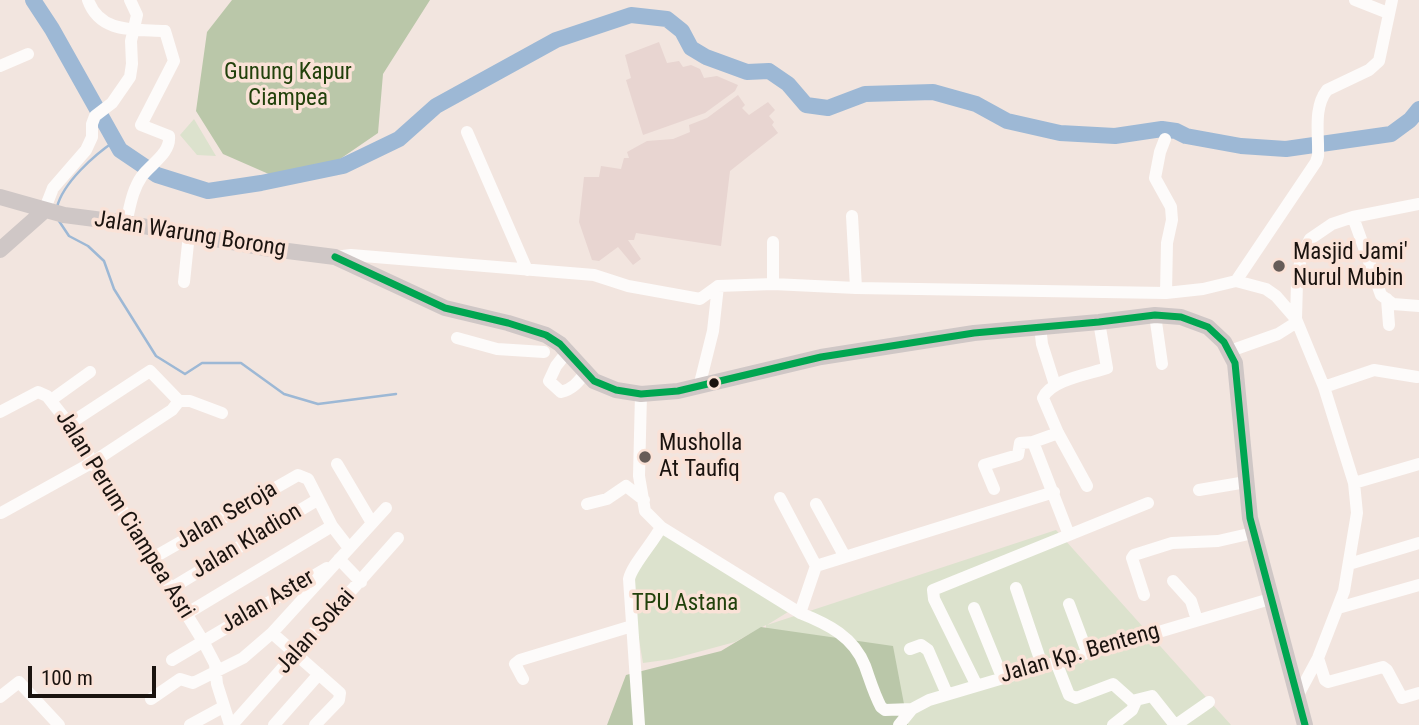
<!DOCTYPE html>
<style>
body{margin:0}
#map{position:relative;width:1419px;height:725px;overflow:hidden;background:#f2e5df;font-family:"Roboto Condensed",sans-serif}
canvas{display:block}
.scale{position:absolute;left:28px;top:666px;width:128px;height:32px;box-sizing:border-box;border:4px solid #1a130f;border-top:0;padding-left:9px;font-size:21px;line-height:24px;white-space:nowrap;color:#1a130f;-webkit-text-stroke:5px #fae2d7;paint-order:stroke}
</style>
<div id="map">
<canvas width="1419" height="725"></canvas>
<div class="scale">100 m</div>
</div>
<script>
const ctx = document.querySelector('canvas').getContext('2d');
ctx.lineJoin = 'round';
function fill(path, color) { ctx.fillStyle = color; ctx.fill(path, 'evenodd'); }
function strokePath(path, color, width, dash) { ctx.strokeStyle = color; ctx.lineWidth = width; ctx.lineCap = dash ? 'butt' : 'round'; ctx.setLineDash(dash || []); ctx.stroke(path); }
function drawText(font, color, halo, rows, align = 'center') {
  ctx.font = font + ' "Roboto Condensed",sans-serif'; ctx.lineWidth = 7; ctx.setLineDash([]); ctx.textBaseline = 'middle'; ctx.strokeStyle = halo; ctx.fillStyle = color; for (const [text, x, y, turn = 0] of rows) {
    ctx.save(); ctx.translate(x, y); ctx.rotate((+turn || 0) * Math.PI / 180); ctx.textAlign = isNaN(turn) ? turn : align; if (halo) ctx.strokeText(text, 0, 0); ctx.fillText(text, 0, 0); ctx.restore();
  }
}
fill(new Path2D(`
 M659,42L667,63L679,61L683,67L691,65L700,69L704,78L717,76L738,85L735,91L705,113L643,135L626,80L631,78L625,55Z
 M738,95L745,105L742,108L749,115L768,102L775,110L769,116L774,122L772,125L778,133L730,171L721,246L636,233L634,240H628L641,259L633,265L618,247L599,261L592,260L579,222L584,177H599L601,166L621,169L624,158H629L627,152L647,141L673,139L690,132L689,125L707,118Z`), '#e8d5d1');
fill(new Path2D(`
 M194,119L216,156L197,155L180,135Z
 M1056,530L1231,725H768L766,625L735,642L672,659L643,663L633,604V578L664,534L788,612L767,625Z`), '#dce2cd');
fill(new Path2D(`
 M232,0H430L383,74L378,133L324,170L271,175L223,154L196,111L207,32Z
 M761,627L893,646L908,725H607L626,675L721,651Z`), '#bac7a9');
strokePath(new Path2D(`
 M57,207C63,183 94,155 115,141
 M59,221L69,236L88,246L104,261L114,289L156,356L185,374L202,363H241L284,394L318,404L396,394`), '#9db8d5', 2.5);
strokePath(new Path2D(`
 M33,0L52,29L120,150L157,175L208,191L261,183L343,166L399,139L436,106L556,40L631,15L667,19L682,31L691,48L706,57L747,72L769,71L788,84L806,105L828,108L865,94L933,92L976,104L1007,121L1060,133L1115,136L1162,129L1176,131L1186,136L1241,146L1286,149L1391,134L1410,120L1419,109`), '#9db8d5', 16);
strokePath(new Path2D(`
 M88,0C100,34 135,29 165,31L174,61L141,125L169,136C171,153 151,164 142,176C132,190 130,207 126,223
 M1355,0L1388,13
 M0,66L28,54
 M467,132L527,270
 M1165,139L1160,152L1155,178L1171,207L1172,220L1167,243L1166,293
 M44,211L53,188L86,150L92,137V124L95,116L112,103L130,77L132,64L131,41L137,15L130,0
 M852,216L856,288
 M1353,217L1381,295L1393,304L1419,306
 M773,242V284
 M335,257L351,255L594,275L628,286L700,299L718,286L773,284L856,288L1166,293L1203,289L1236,281L1266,289L1276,296L1296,319
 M1236,281L1316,162L1318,156C1319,134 1313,108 1327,90L1369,70L1379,61L1392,0
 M184,282L189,234
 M1387,299L1389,325
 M1155,315L1162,364
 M1040,326L1042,344L1055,385
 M457,338L497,349L544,352
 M1230,351L1278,334L1297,322
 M567,352L556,366L549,381L561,392C573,389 578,382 586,372
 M699,387L713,331L718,286
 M1324,387L1374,370L1417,377
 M641,394L639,476L645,511L661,527L800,613C828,624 854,637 865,666C870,680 874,694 881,707L885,710L912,709
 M51,400L90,372
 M179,401H190L222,413
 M0,412L38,392L47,396L69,424L203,641L215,664L217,684L230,725
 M1033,442L1069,535
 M337,464L372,523
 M1354,483L1419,464
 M1087,486L1058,433L1043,398C1050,380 1090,374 1107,368L1099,322
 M994,489L984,465L1018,455L1020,443L1033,442L1058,433
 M1199,490L1246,482
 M780,498L816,566L800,613
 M587,504L607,499L626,486L644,500
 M816,504L845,557
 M1,513L93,462L172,410L179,401L150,371L69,424
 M151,559L298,475L308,479L332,526L349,548
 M339,559L361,582
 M1349,564L1419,543
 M816,566L1054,492
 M1173,581L1191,601L1197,620
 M1016,588L1042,665
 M170,589L317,500
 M1144,595L1132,558L1134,555L1172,543L1218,541L1253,533
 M1069,604L1087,652
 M974,608L1002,677
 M1338,608L1419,585
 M186,614L332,526
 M272,633L340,693L339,700L315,725
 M910,649L921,645L928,650L947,694
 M1318,658L1325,680L1328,682L1383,667L1387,670L1402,698L1419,693
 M172,660L327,568
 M1056,662L1069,695L1076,698L1113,684L1132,701L1152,696L1175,725
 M523,679L515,664L520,660L632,626
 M976,684L934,599L933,590L1148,503
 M0,697L19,682L59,725
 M1297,697L1318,658L1344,591L1357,513L1354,483L1324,387L1296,319L1297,282L1301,257L1310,239L1332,224L1353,217L1419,204
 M151,699L180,679L193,683L243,658L272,633L386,508
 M190,725L223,707
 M232,725L398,538
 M274,725L319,674
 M639,725L629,579C632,565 653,543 661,527
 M899,725L912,709L929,700L1270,599
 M1113,725L1132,710L1136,701
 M1176,725L1209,702`), '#fdfbfa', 12);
strokePath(new Path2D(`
 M0,197L64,215L126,223L264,248L335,257L445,308L508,323L546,335L560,344L594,381L616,390L641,394L678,391L821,357L974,333L1099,322L1155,315L1181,317L1208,327L1224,342L1235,363L1250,518L1305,725
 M0,250L44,211`), '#cfc7c6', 16);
strokePath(new Path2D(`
 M335,257L445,308L508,323L546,335L560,344L594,381L616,390L641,394L678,391L821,357L974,333L1099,322L1155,315L1181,317L1208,327L1224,342L1235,363L1250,518L1305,725`), '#00a651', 7);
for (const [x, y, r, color] of [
 [1279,266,7,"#665c58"],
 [714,383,6,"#1a130f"],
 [645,457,7,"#665c58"]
]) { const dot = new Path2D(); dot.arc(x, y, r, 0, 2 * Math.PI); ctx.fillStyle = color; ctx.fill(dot); strokePath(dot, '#fae2d7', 2.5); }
drawText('23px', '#21410b', '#fae2d7', [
 ["Gunung Kapur",288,73],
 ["Ciampea",288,99],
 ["TPU Astana",685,604]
]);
drawText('23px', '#1a130f', '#fae2d7', [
 ["Jalan Warung Borong",190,235,9],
 ["Jalan Perum Ciampea Asri",124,515,58],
 ["Jalan Seroja",227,516,-30],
 ["Jalan Kladion",247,542,-31],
 ["Jalan Aster",268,602,-30],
 ["Jalan Sokai",316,632,-48],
 ["Jalan Kp. Benteng",1080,654,-16]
]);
drawText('23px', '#1a130f', '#fae2d7', [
 ["Masjid Jami'",1293,253],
 ["Nurul Mubin",1293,279],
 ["Musholla",659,444],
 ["At Taufiq",659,470]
], 'left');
</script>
